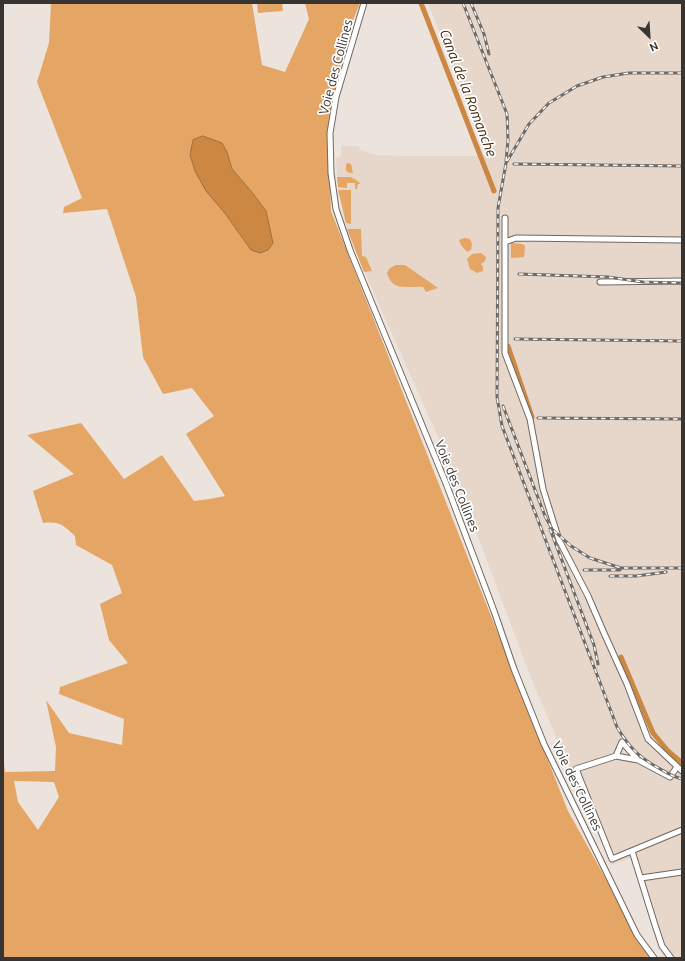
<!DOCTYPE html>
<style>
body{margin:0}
#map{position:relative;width:685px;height:961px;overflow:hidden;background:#ece3dc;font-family:Ubuntu,sans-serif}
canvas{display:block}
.frame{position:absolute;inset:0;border:4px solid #373431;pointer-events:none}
.north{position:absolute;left:629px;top:16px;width:40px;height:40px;-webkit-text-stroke:3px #fff;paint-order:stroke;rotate:155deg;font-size:11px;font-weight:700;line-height:16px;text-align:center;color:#373431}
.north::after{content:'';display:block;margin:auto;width:14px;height:18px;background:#373431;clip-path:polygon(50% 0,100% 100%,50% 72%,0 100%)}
</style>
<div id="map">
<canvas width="685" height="961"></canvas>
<div class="frame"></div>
<div class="north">N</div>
</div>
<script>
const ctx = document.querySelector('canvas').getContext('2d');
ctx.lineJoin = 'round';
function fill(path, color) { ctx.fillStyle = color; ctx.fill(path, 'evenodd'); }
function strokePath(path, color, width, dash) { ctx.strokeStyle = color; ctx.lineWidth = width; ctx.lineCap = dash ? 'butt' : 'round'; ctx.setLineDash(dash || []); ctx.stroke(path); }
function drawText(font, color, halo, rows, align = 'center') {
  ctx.font = font + ' Ubuntu,sans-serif'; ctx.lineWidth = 3.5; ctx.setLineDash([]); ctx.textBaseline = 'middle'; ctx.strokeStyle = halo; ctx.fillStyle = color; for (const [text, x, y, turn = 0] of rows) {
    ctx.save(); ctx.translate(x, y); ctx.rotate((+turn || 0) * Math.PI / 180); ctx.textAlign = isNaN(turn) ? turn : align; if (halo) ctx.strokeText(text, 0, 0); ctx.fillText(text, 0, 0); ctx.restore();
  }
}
fill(new Path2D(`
 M428,3H682V958H663L632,858L611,865L531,678L457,481H456L454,478L455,477L450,464L366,275L345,222L338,186L336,158L341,156V146H359L360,150L377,155L400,156H488Z`), '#e6d7ca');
fill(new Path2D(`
 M51,3H252L262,65L285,72L309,19L305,3H360L343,45L331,119L329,152L331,211L568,811L646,951L651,958H3V753L5,772L55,771L56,747L46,700L69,733L122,745L124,719L59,694L60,687L128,663L109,640L100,604L122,593L112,565L76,545L75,536C63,525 60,521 43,523L33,491L74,474L27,435L81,423L124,479L162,455L194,501L209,499L225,496L186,434L214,416L192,388L163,394L143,357L136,297L107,209L63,213L64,207L82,198L37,82L49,43ZM227,152L232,169L251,191V250L224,212ZM14,781L54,782L59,797L38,830L18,802Z
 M257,3H282L283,11L258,13Z
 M347,163L351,164L353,173H350L346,171V165Z
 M337,177H351L359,182L360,184H358L357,189H355V183H347V188L338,187Z
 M338,190H351V224L346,223Z
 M347,229H361L362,256L366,257L372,271L364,272Z
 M464,238L470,239L472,244L471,250L467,252L461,245L459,240Z
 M511,243L522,244L525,246L524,257L511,258Z
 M481,253L486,257L485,261L481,264L483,267V271L477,273L470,269L467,259L472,254Z
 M396,265H405L438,288L426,292L423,287C407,285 393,293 387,273L390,268Z`), '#e5a565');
const water = new Path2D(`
 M203,136L222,143L227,152L232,169L251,191L266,211L273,243L268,250L260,253L251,250L224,212L206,191L195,171L190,155L193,140Z`);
fill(water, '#cc8843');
strokePath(water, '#9f6f3e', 1);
strokePath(new Path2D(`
 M421,3L494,191
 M508,346L532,417
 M621,657L653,733L668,751L682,763`), '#cc8843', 5);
const minor = new Path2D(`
 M364,3L336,97L330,133L331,173L336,209L350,250L447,486L494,611L514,669L544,744L637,935L654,958
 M505,218V353L530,419L543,489L559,540L588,596L604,633L627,684L648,739L682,771
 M505,242L516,238L682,240
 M600,282L682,281
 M616,756L638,760L670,777L677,767
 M638,760L622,742L616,756L576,769L612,859L682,830
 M632,851L655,925L662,946L671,958
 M641,878L682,872`);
strokePath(minor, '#6f6761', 7);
strokePath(minor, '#fff', 5);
const rail = new Path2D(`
 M463,3L507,114L508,140L506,161
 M471,3L484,34L489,54
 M682,73H629L603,77L577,86L549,103L529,124L506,163L498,208L497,397L502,426L617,727C630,749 640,758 662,770C669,774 674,777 682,779
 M514,164L682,166
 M519,274L608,277L643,282L682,283
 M515,339L682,341
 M503,406L545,516L552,529L571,546L590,558L621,568H682
 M538,418L682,419
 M550,529L594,645L598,664
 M584,570H620
 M610,576H637L666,572`);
strokePath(rail, '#706b67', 3);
strokePath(rail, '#fff', 1.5, [4.5]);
drawText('13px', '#373431', '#fff', [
 ["Voie des Collines",336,67,-75],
 ["Voie des Collines",457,486,68],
 ["Voie des Collines",577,786,64]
]);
drawText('italic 14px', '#412506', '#fff', [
 ["Canal de la Romanche",468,93,69]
]);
</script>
